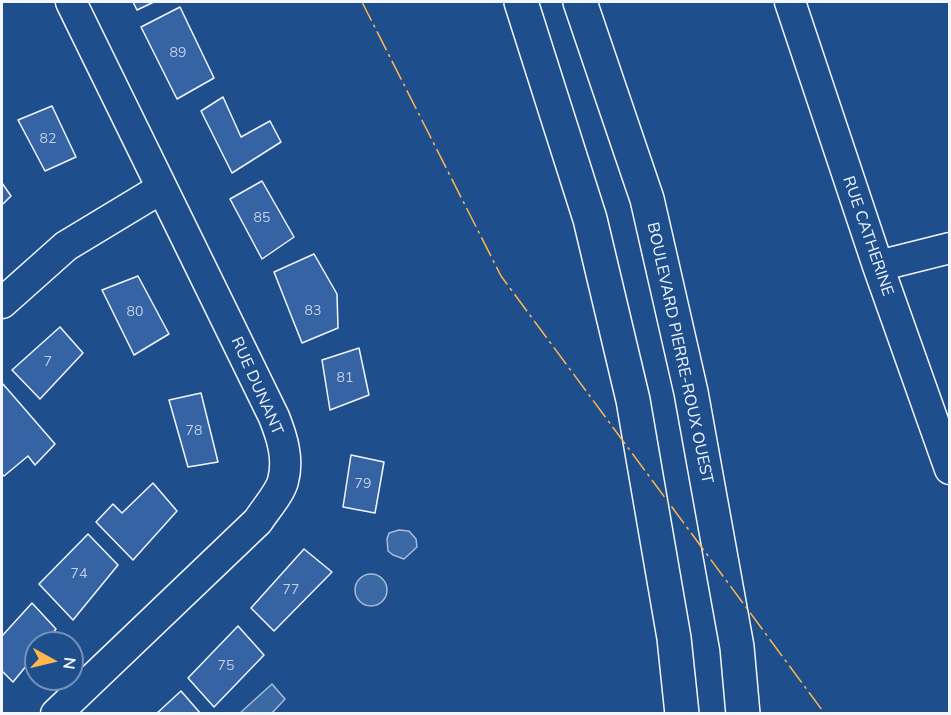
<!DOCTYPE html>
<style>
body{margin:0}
#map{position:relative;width:951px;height:715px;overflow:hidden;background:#1f4e8c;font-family:Mulish,sans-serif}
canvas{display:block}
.frame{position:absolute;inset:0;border:3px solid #f2f6ff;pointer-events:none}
.north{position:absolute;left:24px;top:631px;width:60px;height:60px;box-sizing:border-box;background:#1f4e8c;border:2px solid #7391ba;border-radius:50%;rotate:98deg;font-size:16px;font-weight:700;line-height:24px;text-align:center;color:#f2f6ff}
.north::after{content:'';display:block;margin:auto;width:21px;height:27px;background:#ffb74d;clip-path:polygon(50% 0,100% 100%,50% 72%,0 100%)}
</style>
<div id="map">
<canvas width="951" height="715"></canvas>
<div class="frame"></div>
<div class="north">N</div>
</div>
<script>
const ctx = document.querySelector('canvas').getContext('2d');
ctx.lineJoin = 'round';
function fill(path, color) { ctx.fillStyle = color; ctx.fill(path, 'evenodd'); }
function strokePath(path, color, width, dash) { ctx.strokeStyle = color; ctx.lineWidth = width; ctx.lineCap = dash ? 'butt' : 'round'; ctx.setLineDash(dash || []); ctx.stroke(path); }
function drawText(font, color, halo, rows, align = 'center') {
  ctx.font = font + ' Mulish,sans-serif'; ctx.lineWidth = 4.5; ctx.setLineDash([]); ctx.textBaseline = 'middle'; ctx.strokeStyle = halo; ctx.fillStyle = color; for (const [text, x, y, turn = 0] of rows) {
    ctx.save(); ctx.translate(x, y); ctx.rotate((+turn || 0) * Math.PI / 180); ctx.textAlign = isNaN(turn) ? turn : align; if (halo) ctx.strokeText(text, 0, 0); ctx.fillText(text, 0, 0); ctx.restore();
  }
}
const water = new Path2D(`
 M399,530L409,531L416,539L417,547L404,559L393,555L388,551L387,539L389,533Z
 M355 590a16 16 0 1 1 32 0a16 16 0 1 1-32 0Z
 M272,684L285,699L272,713H240Z`);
fill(water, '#3b69a3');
strokePath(water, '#a8bbd7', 1.5);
const building = new Path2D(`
 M133,2H154L137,10Z
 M180,7L214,78L177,99L141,27Z
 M223,97L241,137L270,121L281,142L232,173L201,111Z
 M52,106L76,157L45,171L18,120Z
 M262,181L294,237L262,259L230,199Z
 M2,183L11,196L2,205Z
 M314,254L337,294L338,328L302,343L274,272Z
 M138,276L169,334L134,355L102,290Z
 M60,327L83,353L40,399L12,370Z
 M359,348L369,395L330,410L322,360Z
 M3,384L55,444L35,465L28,456L4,476L2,474V385Z
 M201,393L218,462L188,467L169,400Z
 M351,455L384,462L375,513L343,507Z
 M153,483L177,511L133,560L96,522L113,504L122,513Z
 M88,534L118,565L73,620L39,584Z
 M304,549L332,572L274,631L251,608Z
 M32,603L56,629L45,643H36V654L13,682L2,671V636Z
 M238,626L264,655L214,707L188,678Z
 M181,691L201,714H156Z`);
fill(building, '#3563a3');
strokePath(building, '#f2f6ff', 1.5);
const minor = new Path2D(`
 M790,2L878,266L950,469
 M878,266L950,248
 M2,303L66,246L162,188
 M56,714L258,521C265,510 280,493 283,481C289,459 282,437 274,417L71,2`);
const major = new Path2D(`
 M521,2L590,219L633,400L674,638L682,714
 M580,2L647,199L691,392L737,647L743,714`);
strokePath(minor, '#f2f6ff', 33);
strokePath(major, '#f2f6ff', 36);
strokePath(minor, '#1f4e8c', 30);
strokePath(major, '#1f4e8c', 33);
strokePath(new Path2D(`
 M362,2L501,276L825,714`), '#ffb74d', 1.5, [21, 4.5, 3, 4.5]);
drawText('14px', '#c3d1e8', null, [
 ["89",178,53],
 ["82",48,139],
 ["85",262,218],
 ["83",313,311],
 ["80",135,312],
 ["7",48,362],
 ["81",345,378],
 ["78",194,431],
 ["79",363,484],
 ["74",79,574],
 ["77",291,590],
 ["75",226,666]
]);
drawText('16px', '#f2f6ff', '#1f4e8c', [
 ["RUE CATHERINE",868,236,71],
 ["BOULEVARD PIERRE-ROUX OUEST",680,353,78],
 ["RUE DUNANT",257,386,66]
]);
</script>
